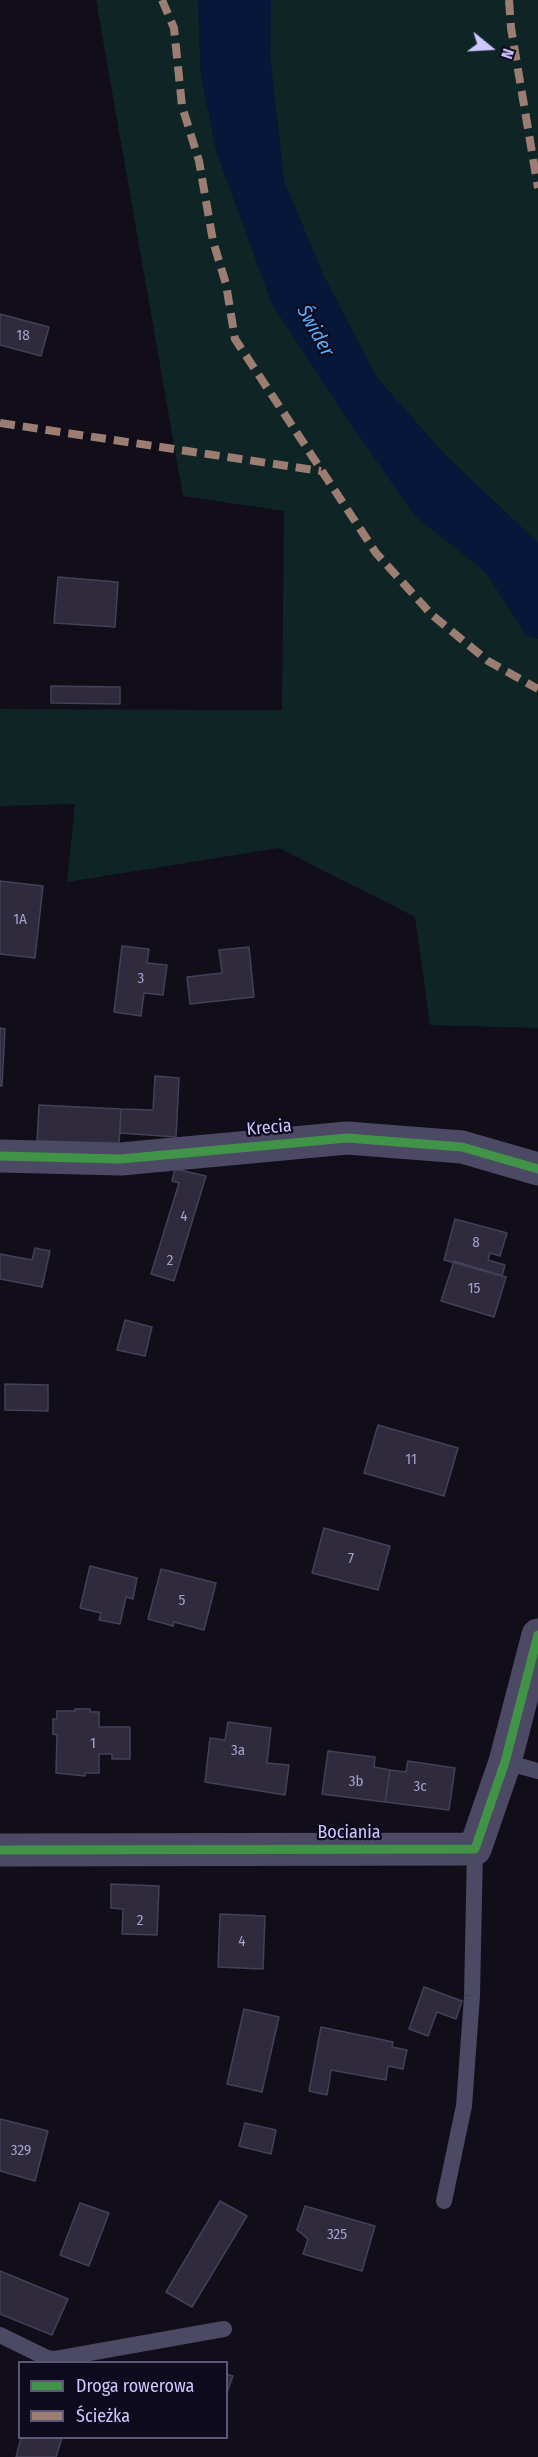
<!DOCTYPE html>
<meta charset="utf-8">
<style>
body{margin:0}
#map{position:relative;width:538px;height:2457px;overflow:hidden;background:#110e1a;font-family:"Fira Sans Condensed",sans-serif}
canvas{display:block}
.legend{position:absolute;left:18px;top:2361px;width:210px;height:78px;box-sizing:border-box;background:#0e0a1e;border:2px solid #5b5678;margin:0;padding:8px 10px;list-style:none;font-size:18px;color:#cec7ff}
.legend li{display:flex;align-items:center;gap:12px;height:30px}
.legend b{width:30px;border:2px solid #5b5678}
.north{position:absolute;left:460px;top:18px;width:60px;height:60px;-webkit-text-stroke:4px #0e0a1e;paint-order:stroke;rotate:108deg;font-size:16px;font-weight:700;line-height:24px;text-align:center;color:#cec7ff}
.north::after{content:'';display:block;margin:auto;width:21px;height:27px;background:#cec7ff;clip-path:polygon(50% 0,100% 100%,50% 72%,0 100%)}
</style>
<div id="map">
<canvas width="538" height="2457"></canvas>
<ul class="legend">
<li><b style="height:8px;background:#419447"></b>Droga rowerowa</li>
<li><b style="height:8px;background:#9b7d72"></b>Ścieżka</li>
</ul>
<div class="north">N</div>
</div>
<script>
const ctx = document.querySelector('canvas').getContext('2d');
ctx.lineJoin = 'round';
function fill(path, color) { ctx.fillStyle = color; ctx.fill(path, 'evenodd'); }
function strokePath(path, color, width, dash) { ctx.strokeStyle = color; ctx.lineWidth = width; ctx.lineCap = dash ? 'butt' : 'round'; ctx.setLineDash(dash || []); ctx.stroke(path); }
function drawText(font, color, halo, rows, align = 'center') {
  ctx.font = font + ' "Fira Sans Condensed",sans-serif'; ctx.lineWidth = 4.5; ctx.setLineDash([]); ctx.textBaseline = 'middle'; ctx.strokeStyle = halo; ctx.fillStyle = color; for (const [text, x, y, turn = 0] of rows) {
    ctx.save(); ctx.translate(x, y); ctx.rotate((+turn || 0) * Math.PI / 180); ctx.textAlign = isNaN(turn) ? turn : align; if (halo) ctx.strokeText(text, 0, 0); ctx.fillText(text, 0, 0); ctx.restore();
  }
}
fill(new Path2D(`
 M96,0H198L201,76L217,153L272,304L415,516L486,572L526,634L538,639V1028L430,1025L415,917L279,848L67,882L75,804L0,806V709L282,710L284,511L183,496Z
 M271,0H538V543L446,456L377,378L324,277L284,181L270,57Z`), '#0e2425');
fill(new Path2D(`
 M198,0H271L270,57L284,181L324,277L377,378L446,456L538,543V639L526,635L486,572L415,516L345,416L272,304L217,153L201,76Z`), '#061839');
const building = new Path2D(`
 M0,314L49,327L41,356L0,345Z
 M58,577L118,582L115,627L54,623Z
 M51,686L120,687V704L51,703Z
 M0,881L43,886L35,958L0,954Z
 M122,946L149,949L147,963L167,965L163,995L144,993L141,1016L114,1012Z
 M249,947L254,997L190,1004L187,977L222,973L219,950Z
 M0,1028L5,1029L2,1086H0Z
 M155,1076L179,1078L176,1137L120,1133L121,1109L153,1110Z
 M39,1105L121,1109L119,1145L37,1141Z
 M175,1169L206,1176L174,1281L151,1274L179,1183L172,1181Z
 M455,1219L507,1233L500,1256L490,1253L488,1260L505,1265L502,1276L444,1260Z
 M35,1248L50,1251L42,1287L0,1279V1254L32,1260Z
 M454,1261L506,1277L494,1317L441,1301Z
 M125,1320L152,1327L145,1356L117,1350Z
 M5,1384L48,1385V1411L5,1410Z
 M378,1425L458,1448L444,1496L364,1473Z
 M324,1528L390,1546L378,1590L312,1573Z
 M90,1566L137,1578L133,1599L126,1597L120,1624L99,1620L101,1613L80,1608Z
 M161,1569L216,1583L204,1630L174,1622L173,1626L148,1619Z
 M75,1709H90V1712H99V1727H130V1759H112V1754H99V1773H85V1776L56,1773L57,1735L53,1734V1719H57V1711H75Z
 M228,1722L271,1728L267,1763L289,1765L285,1795L205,1782L210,1738L225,1740Z
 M328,1751L375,1757L374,1767L390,1770L385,1802L322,1794Z
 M408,1761L455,1768L449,1810L385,1802L390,1770L406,1772Z
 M111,1884L159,1886L157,1935L122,1934L123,1909L111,1908Z
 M220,1914L265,1916L263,1969L218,1967Z
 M424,1987L462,2001L456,2019L437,2012L428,2036L409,2029Z
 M244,2009L279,2017L262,2092L227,2084Z
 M321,2027L393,2042L392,2047L407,2050L403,2069L388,2066L386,2080L331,2070L327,2095L309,2091Z
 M0,2119L48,2131L35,2181L0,2171Z
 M245,2123L276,2130L271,2154L239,2146Z
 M220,2201L247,2216L192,2307L166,2292Z
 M80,2203L109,2213L89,2266L60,2255Z
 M305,2206L375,2226L362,2271L303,2254L308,2239L297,2230Z
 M0,2271L68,2299L52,2335L0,2314Z
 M226,2374L233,2376L226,2395Z
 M21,2438H62L56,2457H16Z`);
fill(building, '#2f2b3d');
strokePath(building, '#444058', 1.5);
strokePath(new Path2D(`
 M505,1762L538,1771
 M444,2201L464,2106L472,1996L475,1849
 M0,2335L47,2358L55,2359L224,2329`), '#4b4963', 16);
strokePath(new Path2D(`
 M0,1156L121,1159L347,1138L462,1147L538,1169
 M0,1850L475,1849L505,1762L538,1635`), '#4b4963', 33);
strokePath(new Path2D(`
 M162,0L174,28L182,106L199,161L213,241L226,284L235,339L376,553L432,615L488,661L538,689
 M509,0L511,28L538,188
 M0,423L321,471`), '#9b7d72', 8, [15, 8]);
strokePath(new Path2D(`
 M0,1156L121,1159L347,1138L462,1147L538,1169
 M0,1850L475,1849L505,1762L538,1635`), '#419447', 9);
drawText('15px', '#a6a0ce', null, [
 ["18",23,336],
 ["1A",20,920],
 ["3",141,979],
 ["4",184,1217],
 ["8",476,1243],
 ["2",170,1261],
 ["15",474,1289],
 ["11",411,1460],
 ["7",351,1559],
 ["5",182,1601],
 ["1",93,1744],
 ["3a",238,1751],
 ["3b",356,1782],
 ["3c",420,1787],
 ["2",140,1921],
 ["4",242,1942],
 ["329",21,2151],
 ["325",337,2235]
]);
drawText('18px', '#cec7ff', '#0e0a1e', [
 ["Krecia",269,1128,-5],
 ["Bociania",349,1833]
]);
drawText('italic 20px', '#55afff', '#0e0a1e', [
 ["Świder",315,331,61]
]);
</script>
